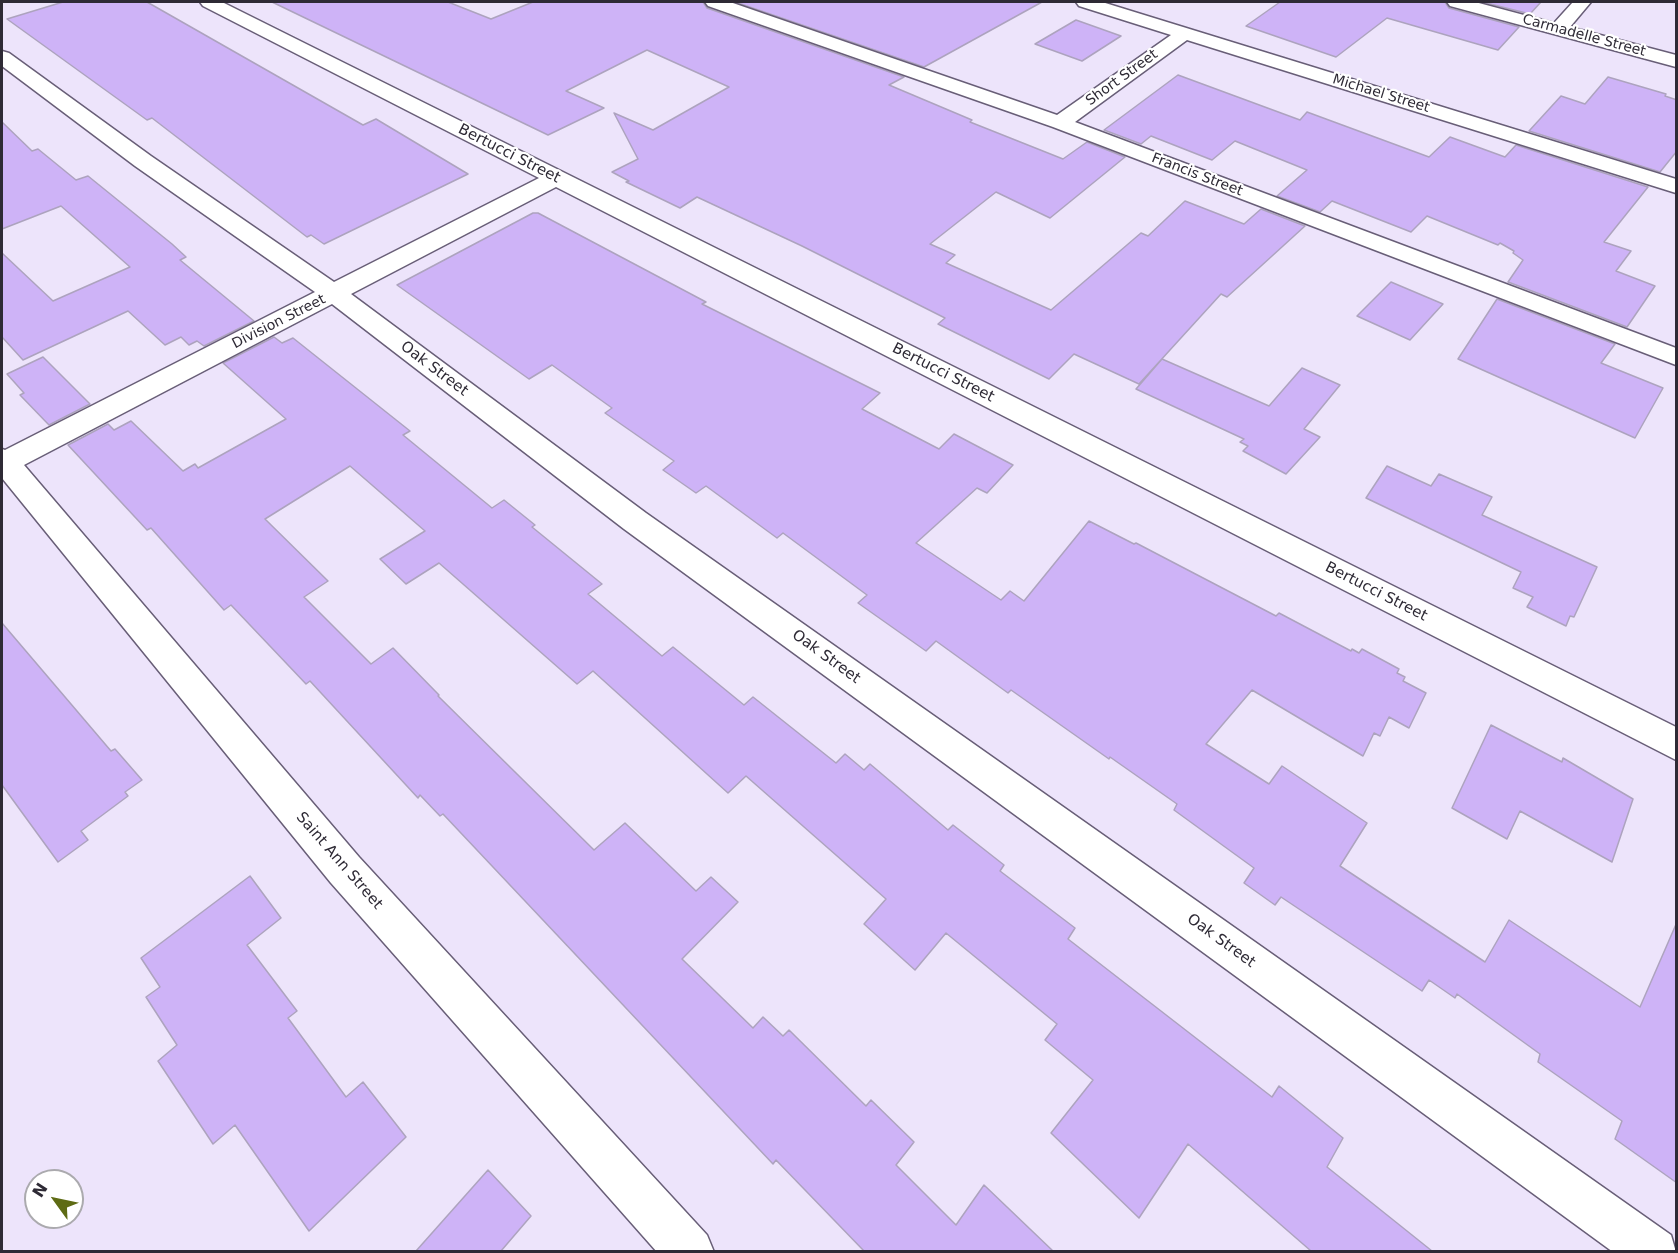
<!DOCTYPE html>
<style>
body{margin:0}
#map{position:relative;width:1678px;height:1253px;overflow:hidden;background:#ede4fb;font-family:"DejaVu Sans",sans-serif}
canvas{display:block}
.frame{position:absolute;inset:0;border:3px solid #2e2a35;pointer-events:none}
.north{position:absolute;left:24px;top:1169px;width:60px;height:60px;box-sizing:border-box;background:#fff;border:2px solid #abaaae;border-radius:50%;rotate:303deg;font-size:16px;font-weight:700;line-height:24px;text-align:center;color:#2e2a35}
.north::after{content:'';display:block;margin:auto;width:21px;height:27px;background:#5e6b14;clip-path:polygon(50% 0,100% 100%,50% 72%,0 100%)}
</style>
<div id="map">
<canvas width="1678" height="1253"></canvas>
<div class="frame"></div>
<div class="north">N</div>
</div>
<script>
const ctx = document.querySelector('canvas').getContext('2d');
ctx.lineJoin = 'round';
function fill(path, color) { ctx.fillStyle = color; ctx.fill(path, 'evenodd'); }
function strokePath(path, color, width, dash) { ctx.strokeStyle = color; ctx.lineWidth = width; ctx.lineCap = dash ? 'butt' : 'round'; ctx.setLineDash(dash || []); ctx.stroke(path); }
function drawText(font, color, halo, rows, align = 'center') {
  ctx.font = font + ' "DejaVu Sans",sans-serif'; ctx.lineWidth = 4.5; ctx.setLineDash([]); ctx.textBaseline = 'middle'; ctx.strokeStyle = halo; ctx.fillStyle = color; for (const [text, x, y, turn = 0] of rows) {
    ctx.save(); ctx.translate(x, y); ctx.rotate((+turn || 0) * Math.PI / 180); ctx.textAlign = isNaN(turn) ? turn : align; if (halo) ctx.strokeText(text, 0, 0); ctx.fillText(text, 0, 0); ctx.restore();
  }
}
const building = new Path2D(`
 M63,2H147L363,125L376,119L468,174L324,244L311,235L307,237L152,118L147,120L7,19Z
 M272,2H448L491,19L533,2H703L707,8L904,77L889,85L972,120L970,122L1063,159L1087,142L1125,157L1050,218L996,192L930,244L955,255L946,263L1051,310L1141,233L1148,236L1185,201L1244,224L1261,209L1305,226L1227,297L1221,294L1139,384L1074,354L1049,379L938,324L945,318L802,246L697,197L680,208L626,182L629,181L612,172L638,159L614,113L653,130L729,87L647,50L566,91L604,108L548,135Z
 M735,2H1042L924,67Z
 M1280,2H1445L1449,8L1519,27L1498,50L1387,18L1336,57L1246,26Z
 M1482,2H1541L1530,14Z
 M1076,20L1121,36L1082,61L1035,44Z
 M1178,75L1300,120L1307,112L1429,157L1450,137L1505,157L1516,145L1648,187L1604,242L1631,251L1616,271L1655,286L1627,327L1508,282L1523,260L1513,253L1514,251L1500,243L1498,245L1427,216L1411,232L1332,201L1320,212L1277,196L1307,170L1235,141L1212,160L1151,136L1141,144L1104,130Z
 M1608,77L1666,94L1665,96L1677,100V151L1660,172L1529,131L1561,96L1585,104Z
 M2,122L32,151L38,149L76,180L88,176L172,244L186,257L180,260L254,321L204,346L197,341L189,345L181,337L165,345L128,311L23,360L2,337V253L53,301L130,267L61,206L2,229Z
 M533,213H538L706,302L702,304L880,393L862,409L939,449L954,434L1013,465L987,493L977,488L916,543L1001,600L1010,591L1024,601L1089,521L1134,544L1136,543L1276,616L1279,613L1351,651L1352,649L1359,653L1362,649L1399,669L1397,673L1405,677L1403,681L1426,693L1409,728L1389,717L1380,736L1374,733L1363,756L1252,690L1206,744L1269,784L1282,766L1367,823L1340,866L1485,962L1509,920L1640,1007L1677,922V1183L1615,1139L1622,1121L1538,1062L1540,1054L1457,994L1455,998L1429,980L1422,991L1281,897L1275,905L1244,883L1254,868L1174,810L1177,804L1110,757L1109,759L1011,690L1008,693L936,641L926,651L858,603L867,595L783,533L777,538L706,486L696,493L663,470L674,461L605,413L612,408L552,365L529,379L397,285Z
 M1391,282L1443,304L1410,340L1357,316Z
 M1497,299L1615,344L1601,363L1663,388L1635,438L1458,359Z
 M274,337L282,343L293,338L410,431L403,435L492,508L504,500L535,525L532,527L602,584L588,594L662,656L673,647L744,705L753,697L836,763L845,754L864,770L870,764L948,830L953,825L1004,865L1000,871L1075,928L1068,939L1272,1097L1279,1086L1343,1138L1327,1167L1432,1251H1311L1188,1144L1139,1218L1051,1133L1093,1080L1045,1040L1057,1024L946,933L915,970L864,924L886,899L746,776L728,793L593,671L577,684L439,563L406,584L380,559L425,531L350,466L265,519L328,581L304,597L371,664L393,648L439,695L438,696L594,850L625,823L696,891L711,877L738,902L682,959L753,1028L763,1017L783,1036L789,1030L866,1106L871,1100L914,1142L896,1165L956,1225L984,1185L1053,1251H864L776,1160L773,1164L443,814L440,816L420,795L418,798L310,681L306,684L231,605L224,610L151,528L147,530L68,445L108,424L114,430L131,421L183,471L195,464L198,468L286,419L223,363Z
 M43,357L90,404L49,425L20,395L24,393L7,374Z
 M1162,359L1269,406L1302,368L1340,385L1304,429L1320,437L1286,474L1243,451L1248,446L1240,442L1244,439L1136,389Z
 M1387,466L1431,486L1439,474L1492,497L1482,515L1597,567L1574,617L1570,616L1566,626L1527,607L1533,597L1513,588L1521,572L1366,498Z
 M2,623L111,751L115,749L142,780L125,792L128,796L81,831L88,840L58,862L2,785Z
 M1491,725L1562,762L1563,758L1633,799L1612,862L1520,811L1507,839L1452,808Z
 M250,876L281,918L247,945L297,1011L288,1018L346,1097L363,1082L406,1137L309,1231L235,1125L213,1144L158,1061L177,1045L146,997L160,987L141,958Z
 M488,1170L531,1216L501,1251H416Z`);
fill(building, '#ceb3f7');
strokePath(building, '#ada3be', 1.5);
const minor = new Path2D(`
 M200,2H222L1676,727V760L556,187L351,294L646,513L1671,1235L1676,1252H1613L624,529L332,304L24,465L359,857L707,1235L714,1252H657L331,883L2,478V449L5,450L315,292L135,166L2,66V51L9,53L151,156L334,282L539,178L203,6Z
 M705,2H730L1057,115L1171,35L1079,6L1076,2H1102L1676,179V193L1187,40L1075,122L1676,348V365L1053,127L708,6Z
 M1447,2H1475L1554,23L1573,2H1591L1570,27L1676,55V67L1450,6Z`);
strokePath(minor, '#685e77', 3);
fill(minor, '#fff');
drawText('14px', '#2e2a35', '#fff', [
 ["Carmadelle Street",1584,36,15],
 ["Short Street",1122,78,-36],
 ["Michael Street",1381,94,17],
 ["Francis Street",1197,175,21],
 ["Division Street",279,322,-27]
]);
drawText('15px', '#2e2a35', '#fff', [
 ["Bertucci Street",509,154,27],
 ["Oak Street",434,369,37],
 ["Bertucci Street",943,373,27],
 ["Bertucci Street",1376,592,27],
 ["Oak Street",826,657,36],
 ["Saint Ann Street",339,861,49],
 ["Oak Street",1221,941,36]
]);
</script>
